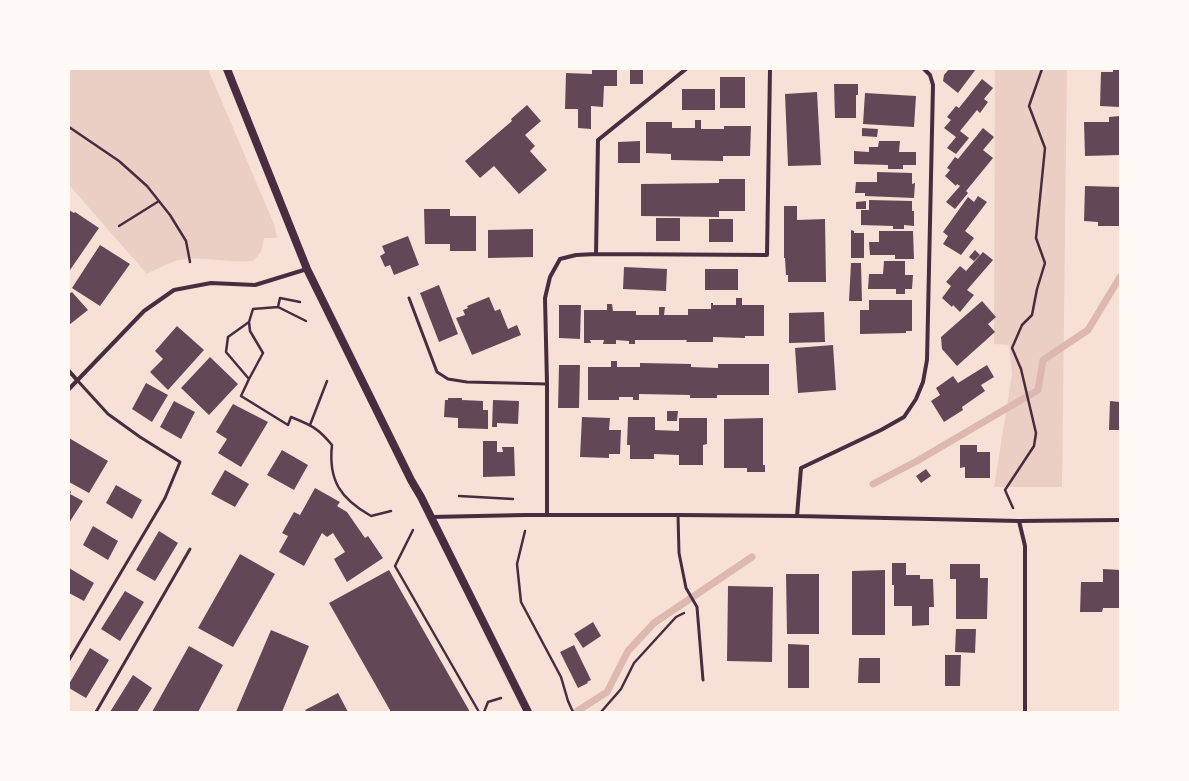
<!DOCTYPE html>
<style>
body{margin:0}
#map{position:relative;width:1189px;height:781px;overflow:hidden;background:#f7e1d7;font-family:Signika,sans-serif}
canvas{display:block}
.frame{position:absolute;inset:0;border:70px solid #fffaf5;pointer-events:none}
</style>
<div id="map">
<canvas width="1189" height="781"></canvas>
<div class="frame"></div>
</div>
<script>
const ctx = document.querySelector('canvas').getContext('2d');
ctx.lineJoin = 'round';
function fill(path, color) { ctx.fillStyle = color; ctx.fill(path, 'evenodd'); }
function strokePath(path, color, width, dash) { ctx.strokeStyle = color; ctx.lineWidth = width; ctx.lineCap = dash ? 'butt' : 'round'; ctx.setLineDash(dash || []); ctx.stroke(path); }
fill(new Path2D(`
 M69,69H208L274,224L277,238H264L261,252L253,261C230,263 207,257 184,259C172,261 158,268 147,274L69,185Z
 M995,69H1067L1062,487H994L1012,374L1009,345L994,344Z`), '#ebcfc5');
strokePath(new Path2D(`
 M873,484L917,461L1038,390L1043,360L1088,330L1120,277
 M576,712L607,692L628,651L654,623L752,557`), '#dcb8b0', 7);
fill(new Path2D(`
 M592,69H617V86H604L603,107L591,106V129L578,128V109H565L566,73L592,74Z
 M630,69H643V84H630Z
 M949,69H976L958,93L943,81L944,75Z
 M1113,69H1120V107L1100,106L1101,72H1113Z
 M720,77H745V108H720Z
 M982,79L993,88L984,99L988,102L980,113L977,110L960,131L969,138L956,154L947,148L956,137L944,128L951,120L947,117L956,106L959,108Z
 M834,84H858V95H856V118H835Z
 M682,89H715V110H682Z
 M817,92L821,165L788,166L785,94Z
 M865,93L916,96L914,127L863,124Z
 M527,105L541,121L525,135L535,146L530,151L547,170L519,194L494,166L480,178L465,161L512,121L511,119Z
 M1120,116V155L1085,156L1084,122H1109V117Z
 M695,120H701V129H724V126H751L750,156H723V161L671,160V154L646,153V122H672V128H695Z
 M862,128L878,129L877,137L862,136Z
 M983,128L994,137L983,150L993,158L966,191L968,193L955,209L946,202L960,186L957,184L956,186L945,176L950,170L947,168L955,157L958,159Z
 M640,141V163H618V142Z
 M879,141H900L899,152H916V165H903V169H888V165L854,164V151L869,152V147H878Z
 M877,172L912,173V184L915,183L914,198L865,196V193H855L856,182H877Z
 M719,179H745V211H719V217L641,216V184L719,183Z
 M1085,186L1120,187V226H1098V222L1084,221Z
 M978,196L987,202L965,231L974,238L961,255L943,244L948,236L943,232L968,197L974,202Z
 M869,200L912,201V211H914V226L904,225V229H893V226L861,225V210H869Z
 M866,201V209H856V202Z
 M784,206H797V220L825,219L826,282H788V275H786L785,258H784Z
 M424,209H450V216H476V251H450V244H425Z
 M69,210L74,213L75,212L99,228L70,270L69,269Z
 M656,218H680V241H656Z
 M709,219H733V242H709Z
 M533,229V257L488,258V230Z
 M851,230L854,231V233H864V258H851Z
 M879,231H913L914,259H895V255H870L869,242H879Z
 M408,236L419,265L394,275L390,265L385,267L380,256L385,253L382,246Z
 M100,245L130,264L100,306L72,288Z
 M975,250L980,255L974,261L969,257Z
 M983,252L993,260L967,290L974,295L960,312L953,305L952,307L942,298L951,286L946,282L960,266L966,271Z
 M884,261H905V275H913L912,289H905V294H896V289H868L869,274H883Z
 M851,263H861L862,301H849Z
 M624,267L667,269L666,291L623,289Z
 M705,269H738V290H705Z
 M439,285L458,334L439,342L420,293Z
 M72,292L88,310L69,325V294Z
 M489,297L495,311L500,309L508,329L517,325L521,335L472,355L456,318L465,315L463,310L468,308L467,306Z
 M736,298H742V305H764V336H745V338L713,337V342H686L687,340H635V344H629V341L616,340V344H603L604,340H590L591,343H584V310H607V304H612L613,311H636V315H659V307H665L664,315H688V309H711V303H713V305H736Z
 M869,300H912V331H906V333L860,334V310H869Z
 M982,301L996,317L988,324L995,332L957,366L942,349L941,337Z
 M559,305H581L580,339L559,338Z
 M824,312L825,342L789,343V313Z
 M177,326L204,350L168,390L150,372L163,359L155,351Z
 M833,345L836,390L798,393L795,348Z
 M210,357L238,384L209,415L181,388Z
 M611,361H617V367H640V363L691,364V367L718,368V364H769V395H717V398H690V395L639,394V400H633V397H619V400H588V367H611Z
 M559,365H580L579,408H558Z
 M987,365L994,377L981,385L985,391L962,407L963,410L944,422L931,401L940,395L936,388L953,376L958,383Z
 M146,383L168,395L152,422L132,409Z
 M448,398H462V400L483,401V410H488V429L458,428V418L444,417L445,400H448Z
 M493,400L519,401L518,424L497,423V427H492Z
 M174,401L195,412L181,439L160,427Z
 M1110,401L1120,402V430H1109Z
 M233,404L268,422L241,467L218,453L227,439L216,432Z
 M667,411H678L677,421H667Z
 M582,417L610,418L609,430H621L620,454H609V458L580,457Z
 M628,417H655V430L679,431V418H707V444L703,445V465H679V455L654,454V459H630V445H627Z
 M763,418V465H765V472H747V468H724V419Z
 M69,438L108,461L89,493L69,482Z
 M483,441H497V452H503L502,447H514L515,476L483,477Z
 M960,445H977V452H990V478H965V467L960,468Z
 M282,450L308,465L294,490L267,475Z
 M926,469L931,476L921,483L916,476Z
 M225,470L249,484L235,507L211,494Z
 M116,485L142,500L132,519L106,503Z
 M315,488L340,502L337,506L347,512L365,538L368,536L383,558L347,582L334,559L345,552L333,533L327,537L322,533L304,566L279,552L288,536L282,533L294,512L300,515Z
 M69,490L71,492L70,494L83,501L69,523Z
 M93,526L118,541L108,560L83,545Z
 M159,531L178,543L155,581L136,570Z
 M240,554L275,574L233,647L198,628Z
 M892,563H906V575H920V579H933L934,607H929V625L912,626V606H894V585H892Z
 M950,564H980V578H988L987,619H956V579H950Z
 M69,568L94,583L84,601L69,593Z
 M1103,569L1120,570V608H1103L1102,612H1080L1081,582H1103Z
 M389,570L470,712H391L329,603Z
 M885,570V635H852V571Z
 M786,574H819V634H787Z
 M728,586L773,587L772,662L727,661Z
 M125,591L144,602L120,641L101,629Z
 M593,622L601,636L583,648L574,634Z
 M956,629H976L975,653L955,652Z
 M271,630L309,646L282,712H236Z
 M788,644L809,645V688H788Z
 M574,645L591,680L587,682L588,683L578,688L560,652Z
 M189,646L223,665L198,712H152Z
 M90,648L109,660L86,698L69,688V684Z
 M945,655H961L960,686H945Z
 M859,658H880V683H858Z
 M133,675L152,688L137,712H110Z
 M338,693L348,712H307L305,710Z`), '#644757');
strokePath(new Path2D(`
 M69,127L119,161L147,186L170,215L186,241L190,262
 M119,226L159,201
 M300,302L280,298L278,307L253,309L249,322L228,337L226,352L249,379L241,396L288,425L291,417C311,425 318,428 332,445C328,481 341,499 371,516L391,511
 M278,307L306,321
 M249,322L250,331L263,353L249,379
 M310,425L327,381
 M459,496L513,499
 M1013,508L1005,490L1034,446L1036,433L1021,369L1012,348L1022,325L1032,315L1037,289L1045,263L1036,238L1045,148L1029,106L1042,69
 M413,530L395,566L479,712
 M525,531L517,564L521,602L561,677L568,701L573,712
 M484,712L488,702L501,698
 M601,712L621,689L634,663L676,617L684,613`), '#4a2c40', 2.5);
strokePath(new Path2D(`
 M409,298L437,372L448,379L467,382L547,384
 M678,515L679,553L686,588L697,607L703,680
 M69,660L165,498L180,462L140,437L108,414L77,380
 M96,712L190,549`), '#4a2c40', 3);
strokePath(new Path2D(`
 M596,254L598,140L686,69
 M69,371L77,380
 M69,389L144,311L174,290L211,283L255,285L307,269
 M547,515V384L545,298L550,277L560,259L576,255L596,254L767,255L770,69
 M797,516L801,468L881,430L904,417L916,399L923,382L927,360L933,85L930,75L924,69
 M431,517L525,515H678L797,516L1019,521L1120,520
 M1019,521L1025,546V712`), '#4a2c40', 4);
strokePath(new Path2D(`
 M227,69L307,269L411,480L421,497L528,712`), '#4a2c40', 8);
</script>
